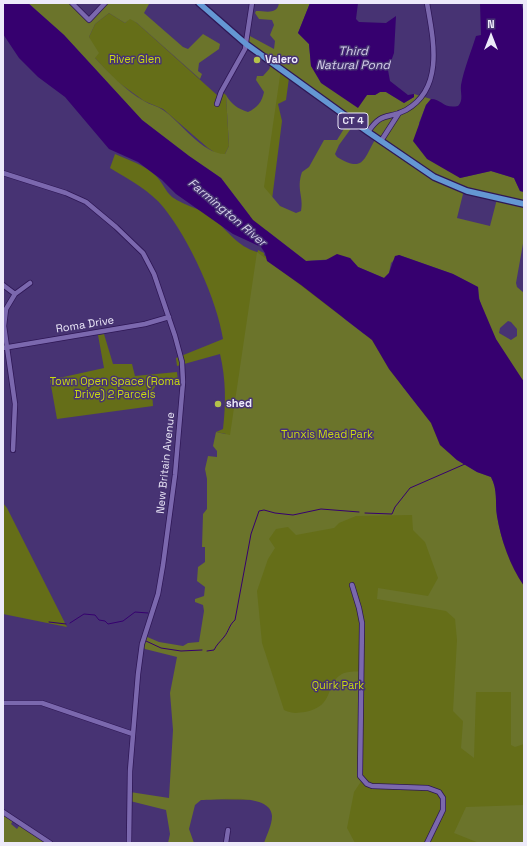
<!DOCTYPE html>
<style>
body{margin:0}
#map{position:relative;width:527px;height:846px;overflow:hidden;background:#473373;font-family:"Space Grotesk",sans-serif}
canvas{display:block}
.frame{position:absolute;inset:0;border:4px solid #edeafa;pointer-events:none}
.north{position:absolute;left:471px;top:16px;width:40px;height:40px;-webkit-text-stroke:3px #473373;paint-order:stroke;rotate:0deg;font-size:11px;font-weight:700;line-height:16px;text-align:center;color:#edeafa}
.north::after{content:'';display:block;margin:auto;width:14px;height:18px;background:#edeafa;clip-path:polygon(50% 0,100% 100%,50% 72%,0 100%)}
</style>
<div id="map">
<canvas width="527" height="846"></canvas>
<div class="frame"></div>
<div class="north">N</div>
</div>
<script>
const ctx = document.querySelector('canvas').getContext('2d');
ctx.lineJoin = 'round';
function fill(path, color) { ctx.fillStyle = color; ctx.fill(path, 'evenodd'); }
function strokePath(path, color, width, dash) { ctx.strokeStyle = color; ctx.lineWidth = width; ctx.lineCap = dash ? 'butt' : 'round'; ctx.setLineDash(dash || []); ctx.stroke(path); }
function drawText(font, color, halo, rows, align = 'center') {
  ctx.font = font + ' "Space Grotesk",sans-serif'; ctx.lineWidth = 3; ctx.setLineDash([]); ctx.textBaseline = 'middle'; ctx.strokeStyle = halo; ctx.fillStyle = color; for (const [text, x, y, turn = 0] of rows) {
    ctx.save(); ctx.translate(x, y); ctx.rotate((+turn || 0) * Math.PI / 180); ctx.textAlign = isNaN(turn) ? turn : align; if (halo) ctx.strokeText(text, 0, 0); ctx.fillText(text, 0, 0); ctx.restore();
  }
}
fill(new Path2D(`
 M109,13L125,23L130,18L137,23L217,95L220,90L226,95L229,146L225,154H217L208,148L163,109L144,101L115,80L95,58L89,37L95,24Z
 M270,65L289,78L286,100L278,104L282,121L268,231L249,224Z
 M115,154C129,160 144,165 155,175C162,181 165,191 172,197C184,206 203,209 213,218C229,232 237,246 257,252V254L258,250L264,253V255L332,305L356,332L373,337L410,400L428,415L524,577V843H290L274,800L191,799L210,577L226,434L216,432L223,429C226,403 226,380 220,354L177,366L176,358L223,339C217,300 189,239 164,208C151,191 128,179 110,168Z
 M104,334L113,364H132L135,376L177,372L178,382L158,383L152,391L153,406L57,419L50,380L104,368L98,335Z
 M3,503L7,508L67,627L3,614Z`), '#656e18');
fill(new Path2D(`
 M28,3H72L89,20L105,3H148L149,4L144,13L183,47L188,49L203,34L220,44L219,49L199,63L198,71L202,74L200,79L137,23L130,19L125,23L109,13L95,24L89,37L99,53L95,58C110,74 125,90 144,101C150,105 158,106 163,110C181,122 202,154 225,154L229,146L226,95C231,104 238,109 248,112C257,108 262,102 264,92L256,80L257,76H263L271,67L280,68L246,44L248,35L274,49L275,41L270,35L274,25L272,20L259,19L255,13L256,11C266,11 277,15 279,3H310L298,33L309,44L311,66L361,102L367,95H375L380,92H386L404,103L414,97V94L431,99L426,105L419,123L460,178L491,171L514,178L520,191L524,192V238L516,283L517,287L524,293V382C506,358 479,318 478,287L453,274L399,255L391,263L389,273L384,278L358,267L350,258L306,261L253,220L221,178L189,156L142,120L64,35ZM281,69L350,119L337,140H324L309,167L302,172C296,189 304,197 301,211L296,213L280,206L264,187ZM355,123L376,138C363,160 364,173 337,157L335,154L339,145ZM464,190L497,199L490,226L457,218ZM508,321L511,322L517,329V336L511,340L499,333L500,328Z
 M257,252L372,340L389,369L431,423L440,445L457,460L477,472L491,477C498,490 495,502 497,516C501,540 510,566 524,586V744L515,747L511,745V692H476L474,758L461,748L463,721L453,711L457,640L455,619L446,611L377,599L378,588L428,596L438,578L425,542L413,530L412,515L356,516L339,523L334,528L296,535L288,527L276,529L269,539L275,548L268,559L257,591L262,643L284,710C293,714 297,713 305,712C336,706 324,684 342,674C347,671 356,672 361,671L359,770L362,780L354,792L347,828L355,843H264C267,834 272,825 272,816C271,792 216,800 201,800L195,805L189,829L194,843H168L170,834L166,810L130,801V792L169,798L173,730L170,693L177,657L145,649L142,645L145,636L159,642L183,646L188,643L199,642L204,611L203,605L195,602V599L204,596L205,587L197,581L198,567L205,562V547H202L203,514L207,509V479L205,469L208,456L217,457V451L213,446L216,432L230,435Z
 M524,805V843H479L454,833L466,807Z
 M3,812L14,819L11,824L17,829L21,823L50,843H3Z`), '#6b742b');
fill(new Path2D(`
 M3,3H28L64,35L142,120L189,156L221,178L253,220L306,261L326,260L337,254L350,258L358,267L384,278L389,273L395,256L399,255L453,274L478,287L479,299L496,339L524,382V586C510,566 501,540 497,516C495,503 498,490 491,477L477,472L457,460L440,445L431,423L389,369L372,340L301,285L267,261L265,253L261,247L233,234L176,194L162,180L138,162L109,149L65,97L38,77L19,58L3,34Z
 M310,3H358L356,19L359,22L386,23L396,16L394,53L388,70L390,81L408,95L414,94V97L404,103L386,92H380L375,95H367L358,108L321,83L311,66L309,44L298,33Z
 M480,3H521L524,13V192L520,191L514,178L491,171L460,178L427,159L413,141L426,105L431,99C442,99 443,109 458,106C464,100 460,93 461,85C464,69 471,52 476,36L481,35Z`), '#36006f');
strokePath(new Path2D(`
 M365,513L392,514L395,507L410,488L465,464
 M49,622L66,624
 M70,623L84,614L95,615L99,620L105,621L108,624L123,621L135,612L148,613
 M146,641L161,648L181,651L202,650
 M207,651L214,650C217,644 220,642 224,637C229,631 229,625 235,620L251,534L259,511L264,510L275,513L293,515L321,509L359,512`), '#36006f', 1);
const minor = new Path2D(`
 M72,3L89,20L105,3
 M217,104L221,92L245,49L252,3
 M368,132C383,110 388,120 406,110C445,88 433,38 427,3
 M381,141L399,113
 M3,173L66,193L86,202L116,227L143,253L154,274L175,336L182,362L183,382L175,475L163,565L158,594L142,644L138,674L130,771L129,843
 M3,285L15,294
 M3,348L145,324L169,317
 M13,450L15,404L4,326L6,309L15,294L30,283
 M352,585L359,608L362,623L360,776L367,784L372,786L428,788L439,792L443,798V810L427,843
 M3,703H42L133,734
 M3,812L50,843
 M226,843L228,830`);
const major = new Path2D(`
 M199,3L246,44L368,132L434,177L467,191L524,204`);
strokePath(minor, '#2e1755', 6);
strokePath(major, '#2e1755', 8);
strokePath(minor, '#7b68ae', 4.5);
strokePath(major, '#6497d3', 5.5);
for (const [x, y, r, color] of [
 [257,60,4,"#b4c24a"],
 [218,404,4,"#b4c24a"]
]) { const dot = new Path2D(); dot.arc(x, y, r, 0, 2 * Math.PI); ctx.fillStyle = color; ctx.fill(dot); strokePath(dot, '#473373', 1.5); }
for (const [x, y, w] of [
 [353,121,30]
]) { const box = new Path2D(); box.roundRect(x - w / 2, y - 8, w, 16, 3); ctx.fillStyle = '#473373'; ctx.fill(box); strokePath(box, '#edeafa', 1); }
drawText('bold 10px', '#edeafa', null, [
 ["CT 4",353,121]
]);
drawText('11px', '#c9db0f', '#473373', [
 ["River Glen",135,60],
 ["Town Open Space (Roma",115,382],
 ["Drive) 2 Parcels",115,395],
 ["Tunxis Mead Park",327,435],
 ["Quirk Park",338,686]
]);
drawText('bold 11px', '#edeafa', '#473373', [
 ["Valero",265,60],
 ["shed",226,404]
], 'left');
drawText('11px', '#edeafa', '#473373', [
 ["Roma Drive",85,325,-9],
 ["New Britain Avenue",166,463,-84]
]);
drawText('italic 12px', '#d5cfea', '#473373', [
 ["Third",353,52],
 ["Natural Pond",353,66],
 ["Farmington River",227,213,40]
]);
</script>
